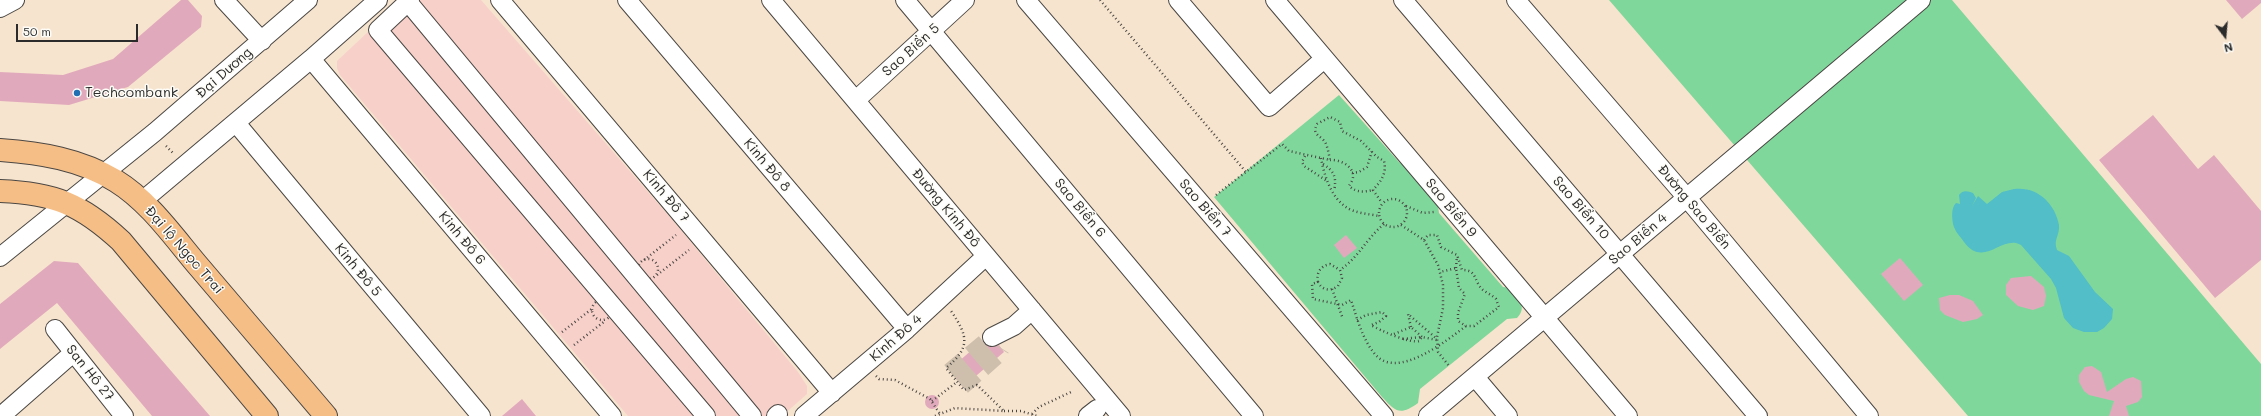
<!DOCTYPE html>
<meta charset="utf-8">
<style>
body{margin:0}
#map{position:relative;width:2261px;height:416px;overflow:hidden;background:#f7e4ce;font-family:Mali,sans-serif}
canvas{display:block}
.north{position:absolute;left:2205px;top:16px;width:40px;height:40px;-webkit-text-stroke:3px #fdfcf7;paint-order:stroke;rotate:164deg;font-size:11px;font-weight:700;line-height:16px;text-align:center;color:#2b2b2b}
.north::after{content:'';display:block;margin:auto;width:14px;height:18px;background:#2b2b2b;clip-path:polygon(50% 0,100% 100%,50% 72%,0 100%)}
.scale{position:absolute;left:16px;top:24px;width:122px;height:18px;box-sizing:border-box;border:2px solid #2b2b2b;border-top:0;padding-left:5px;font-size:12px;line-height:14px;white-space:nowrap;color:#2b2b2b;-webkit-text-stroke:3px #fdfcf7;paint-order:stroke}
</style>
<div id="map">
<canvas width="2261" height="416"></canvas>
<div class="north">N</div>
<div class="scale">50 m</div>
</div>
<script>
const ctx = document.querySelector('canvas').getContext('2d');
ctx.lineJoin = 'round';
function fill(path, color) { ctx.fillStyle = color; ctx.fill(path, 'evenodd'); }
function strokePath(path, color, width, dash) { ctx.strokeStyle = color; ctx.lineWidth = width; ctx.lineCap = dash ? 'butt' : 'round'; ctx.setLineDash(dash || []); ctx.stroke(path); }
function drawText(font, color, halo, rows, align = 'center') {
  ctx.font = font + ' Mali,sans-serif'; ctx.lineWidth = 3; ctx.setLineDash([]); ctx.textBaseline = 'middle'; ctx.strokeStyle = halo; ctx.fillStyle = color; for (const [text, x, y, turn = 0] of rows) {
    ctx.save(); ctx.translate(x, y); ctx.rotate((+turn || 0) * Math.PI / 180); ctx.textAlign = isNaN(turn) ? turn : align; if (halo) ctx.strokeText(text, 0, 0); ctx.fillText(text, 0, 0); ctx.restore();
  }
}
fill(new Path2D(`
 M402,0H481L675,223L798,372L807,386V394L782,416H628L340,75L337,68V61Z`), '#f7d0ca');
fill(new Path2D(`
 M1609,0H1952L2261,364V416H1968Z
 M1339,95L1399,162L1405,166L1438,206L1439,213L1503,287L1510,288C1518,298 1528,307 1517,318L1507,319L1420,389L1418,403C1400,416 1396,412 1382,397L1214,197Z`), '#7fd79c');
fill(new Path2D(`
 M2014,189C2037,186 2055,203 2059,225C2060,235 2053,240 2057,250L2069,256L2095,292L2113,309L2112,319L2104,328L2097,332H2084L2073,328L2064,318L2056,288L2051,279L2021,245C2002,234 1984,269 1964,242C1960,236 1955,232 1953,224C1952,217 1951,208 1956,203L1960,204L1959,195C1963,190 1967,191 1973,193L1976,198L1972,206L1978,196L1987,204L2002,192Z`), '#51bec8');
fill(new Path2D(`
 M181,0H188L202,16L201,27L128,87L69,105L0,101V72L63,75L113,59Z
 M2226,0H2261V3L2242,19Z
 M2153,115L2198,169L2214,155L2261,211V260L2215,298L2099,160Z
 M1346,235L1357,248L1344,258L1334,245Z
 M1900,258L1923,285L1904,301L1881,274Z
 M54,261L78,263L210,416H152L57,303L0,349V304Z
 M2031,276L2044,287L2046,296L2044,306L2033,310L2018,306L2006,295V285L2011,278Z
 M1950,295H1959L1973,301L1983,315L1977,319L1963,322L1945,315L1940,310L1939,298Z
 M982,341L991,347L999,345L1004,352L963,387L949,370Z
 M2092,366L2101,372L2107,392L2126,379L2133,377L2141,381L2142,397L2138,402L2126,406L2129,416H2109L2114,401L2089,395L2084,391L2079,382V375L2085,367Z
 M925 402a7 7 0 1 1 14 0a7 7 0 1 1-14 0Z
 M522,399L536,416H502Z`), '#e1aabc');
strokePath(new Path2D(`
 M950,372L992,337
 M962,386L996,356L1001,348`), '#cebfad', 18, [18, 9]);
const minor = new Path2D(`
 M224,0L262,41
 M410,0L378,30L706,416
 M500,0L832,393
 M627,0L907,329
 M771,0L1121,416
 M905,0L1254,416
 M1026,0L1384,416
 M1178,0L1269,107L1324,59
 M1275,0L1628,416
 M1403,0L1758,416
 M1516,0L1687,198L1869,416
 M408,2L752,416
 M0,8L15,0
 M311,59L612,416
 M856,100L965,0
 M236,123L481,416
 M141,202L311,59L378,0
 M0,257L155,132L308,0
 M55,329L124,416
 M992,337L1014,326L1032,310
 M1475,377L1508,416
 M1,416L73,353
 M776,416L778,414
 M804,416L907,329L986,256
 M1088,416L1097,409
 M1428,416L1921,0`);
const major = new Path2D(`
 M0,150C41,153 80,159 116,181C150,202 175,239 200,268C242,318 284,367 326,416
 M0,191C54,193 81,204 121,241L267,416`);
strokePath(minor, '#4a4743', 20);
strokePath(major, '#4a4743', 24);
strokePath(new Path2D(`
 M1100,0L1246,172
 M166,146L174,154
 M1305,156L1302,162L1304,166L1327,181
 M1321,158C1324,175 1331,197 1346,207C1354,213 1369,214 1379,216
 M1330,160C1339,159 1354,166 1353,177C1353,180 1350,184 1349,186C1357,193 1364,192 1373,190
 M1323,164C1334,171 1337,177 1334,191
 M1352,173L1359,172L1367,167L1372,151
 M1216,195L1282,144L1289,151L1330,160C1329,155 1328,149 1326,144C1322,135 1311,136 1317,124L1330,117L1340,122L1342,131L1361,141L1377,157L1384,161C1387,174 1381,181 1373,190L1382,203
 M1379 213a14 14 0 1 1 28 0a14 14 0 1 1-28 0Z
 M1406,206L1423,213L1434,212
 M1384,224C1365,240 1360,256 1340,270L1342,278L1338,286C1330,292 1322,290 1318,282L1312,284L1313,299L1342,305L1351,300C1357,318 1362,338 1374,353C1396,382 1447,340 1466,326
 M1401,225L1424,240L1438,265L1443,285V308L1437,337L1438,352L1449,366
 M1424,240L1428,235H1437L1441,247L1457,255L1462,270C1478,270 1473,281 1483,290C1487,293 1492,295 1496,299L1499,307L1474,326H1466L1458,321V313L1465,294L1459,288L1456,268L1440,272
 M638 269a10 10 0 1 1 20 0a10 10 0 1 1-20 0Z
 M644,260L676,235
 M1456,268L1457,256
 M657,275L689,250
 M1318,282C1316,272 1321,266 1330,264L1340,270
 M1332,289L1343,319
 M592 310a10 10 0 1 1 20 0a10 10 0 1 1-20 0Z
 M1357,320L1366,315L1382,312L1386,316L1379,322L1371,325C1379,330 1411,344 1419,341L1422,337L1437,340
 M1411,327L1408,314L1437,339
 M562,332L593,308
 M1394,334L1411,327L1422,337
 M1403,339L1421,337
 M574,345L605,321
 M876,376L879,379L895,380L930,399L940,414
 M932,401L957,382
 M1004,411H1021L1037,416
 M1032,414L1039,407L1071,392
 M935,416L955,408L1004,411L977,385L964,390L946,368C970,348 969,337 951,311`), '#4a4743', 2.5, [1, 3]);
strokePath(minor, '#fff', 18);
strokePath(major, '#f6be87', 22);
for (const [x, y, r, color] of [
 [77,93,4,"#1f6fb2"]
]) { const dot = new Path2D(); dot.arc(x, y, r, 0, 2 * Math.PI); ctx.fillStyle = color; ctx.fill(dot); strokePath(dot, '#fdfcf7', 1.5); }
drawText('14px', '#2b2b2b', '#fdfcf7', [
 ["Sao Biển 5",911,50,-42],
 ["Đại Dương",224,73,-41],
 ["Kinh Đô 8",767,165,50],
 ["Kinh Đô 7",666,196,50],
 ["Đường Sao Biển",1694,207,50],
 ["Đường Kinh Đô",946,208,50],
 ["Sao Biển 6",1080,208,50],
 ["Sao Biển 7",1205,208,49],
 ["Sao Biển 9",1451,208,50],
 ["Sao Biển 10",1581,208,49],
 ["Kinh Đô 6",462,238,50],
 ["Sao Biển 4",1638,239,-40],
 ["Đại lộ Ngọc Trai",184,250,49],
 ["Kinh Đô 5",358,270,50],
 ["Kinh Đô 4",896,338,-41],
 ["San Hô 27",90,373,51]
]);
drawText('14px', '#2b2b2b', '#fdfcf7', [
 ["Techcombank",85,93]
], 'left');
</script>
